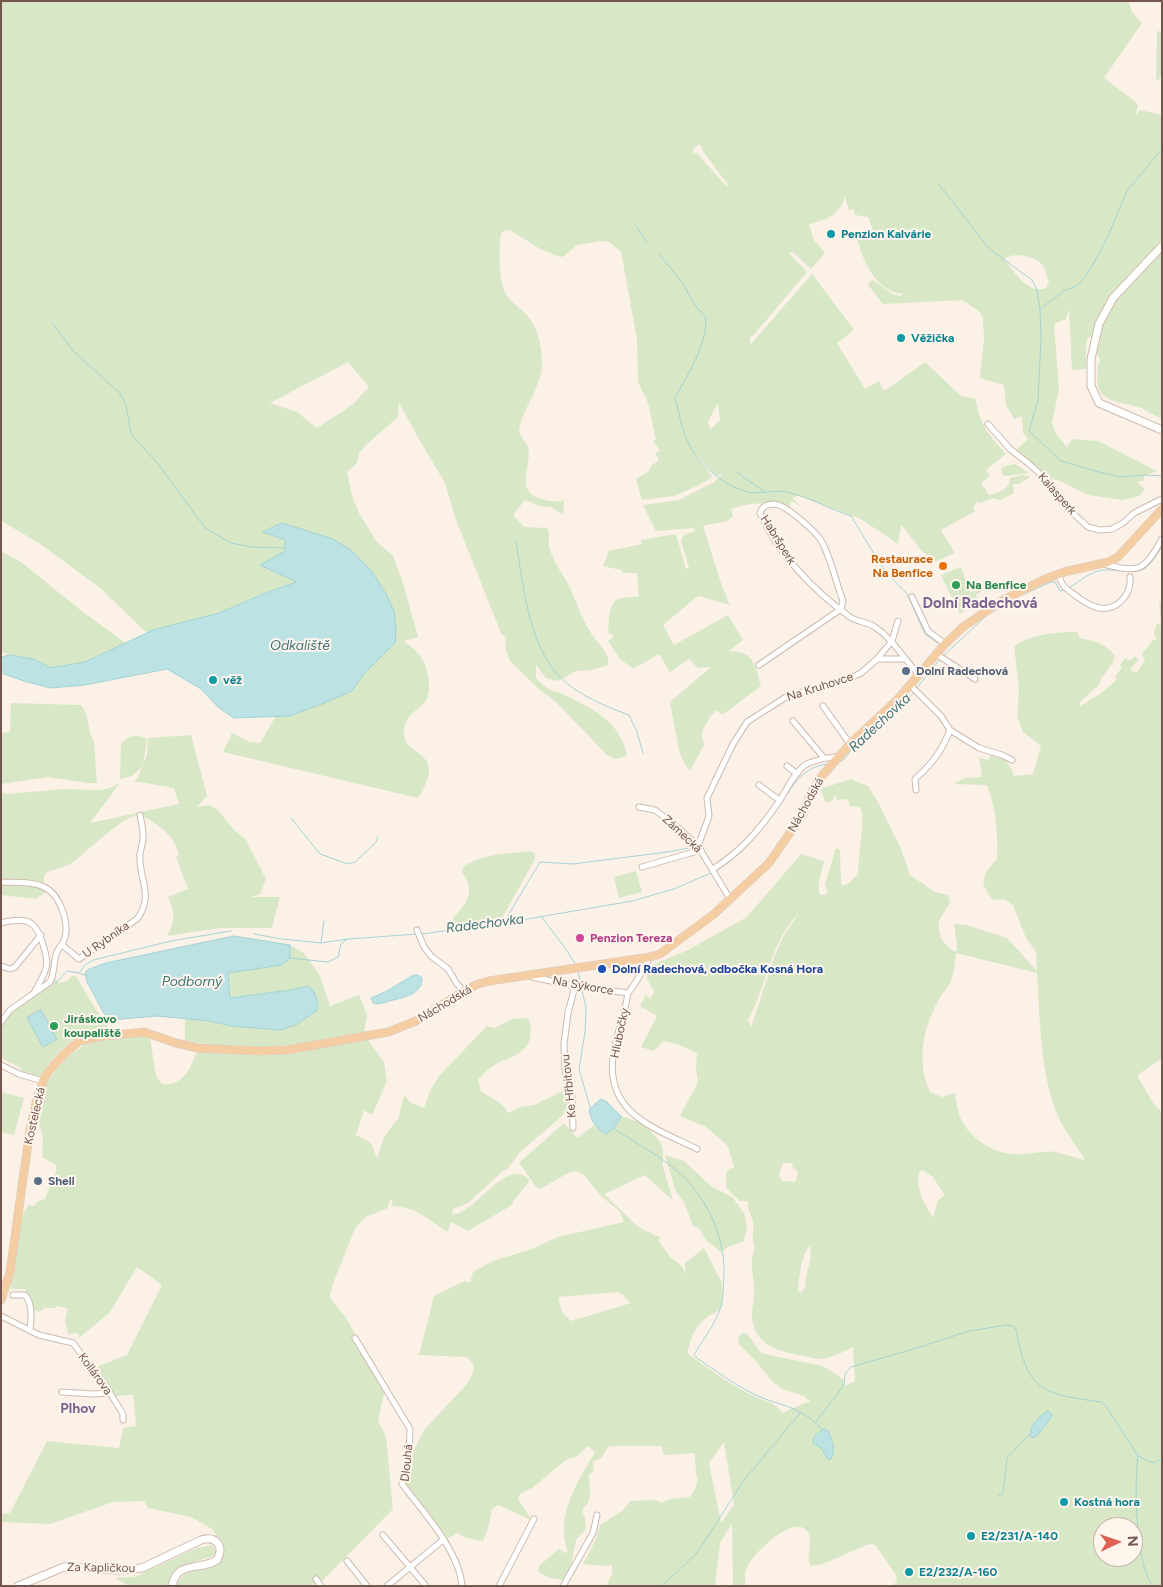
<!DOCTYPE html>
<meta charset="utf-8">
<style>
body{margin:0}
#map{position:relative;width:1163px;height:1587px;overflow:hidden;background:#fbf1e7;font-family:Figtree,sans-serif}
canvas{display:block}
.frame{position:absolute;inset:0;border:2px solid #73564d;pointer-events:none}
.north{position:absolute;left:1093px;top:1517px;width:50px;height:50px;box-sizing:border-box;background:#fef5ed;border:1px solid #c6b5ad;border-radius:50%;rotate:87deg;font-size:14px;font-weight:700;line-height:20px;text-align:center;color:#73564d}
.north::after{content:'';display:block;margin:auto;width:18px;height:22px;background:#dd6253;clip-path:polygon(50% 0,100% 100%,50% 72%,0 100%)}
</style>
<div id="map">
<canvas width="1163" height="1587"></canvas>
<div class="frame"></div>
<div class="north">N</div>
</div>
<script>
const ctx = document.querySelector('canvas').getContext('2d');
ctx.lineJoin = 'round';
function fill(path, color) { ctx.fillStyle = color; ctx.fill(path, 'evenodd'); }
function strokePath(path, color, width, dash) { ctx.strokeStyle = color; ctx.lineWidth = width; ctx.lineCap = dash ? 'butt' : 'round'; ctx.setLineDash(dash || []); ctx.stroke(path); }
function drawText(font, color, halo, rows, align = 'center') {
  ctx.font = font + ' Figtree,sans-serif'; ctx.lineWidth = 4; ctx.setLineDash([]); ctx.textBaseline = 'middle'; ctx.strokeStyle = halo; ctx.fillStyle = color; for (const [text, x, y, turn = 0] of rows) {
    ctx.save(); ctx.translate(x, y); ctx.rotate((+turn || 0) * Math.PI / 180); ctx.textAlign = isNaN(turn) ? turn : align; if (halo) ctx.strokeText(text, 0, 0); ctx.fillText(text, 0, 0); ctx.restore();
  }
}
fill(new Path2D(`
 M1,1H1129L1132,12L1142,23L1104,78L1136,102L1138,107L1135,116L1140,110L1162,115V419C1155,416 1148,411 1141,408C1123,401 1096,404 1097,378C1097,372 1098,365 1100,359L1095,352H1089L1091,337H1088L1086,344V369L1072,370L1069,309L1066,319L1054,324L1059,389L1052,423L1056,434L1067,447L1072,439L1098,441L1157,471L1144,476V481L1137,482L1145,489L1139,496L1123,500L1088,495L1062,482L1046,476L1016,450L1028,439L1023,433L1022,416L1014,419L1006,405L1004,385L980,378L984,339L983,318L979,311L962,300L883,304L868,285L872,279L892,294L900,296L903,294C875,291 864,262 857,239L874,233L868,217L855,215L854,209L849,211L845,196C841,215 826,220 809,224L814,240L825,253L811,269L793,252L789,253L807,272L752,337L750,336V345L812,274L854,330L837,343L865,389L879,381L883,390H886L925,362L961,396L976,399C978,423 991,437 1006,454L986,470L990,476L981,483L989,495C1000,492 1009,490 1010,478L1022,475L1030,476L1029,478L1019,484H1013L1014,493L1000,500L992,498L980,503L976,502L973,509L975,511L941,530L955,553L933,563L932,559L920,549L901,524L898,544L861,519L800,496L792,497L800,506L792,501L788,508C767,502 752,502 731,509L733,516L727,521L703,526L722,586L730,605L698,596L663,625L674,645L728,615L743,640L729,651C755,651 755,666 761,686L722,715L717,710L710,717L703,729L702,736L704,745L690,771L684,763L679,751L670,702L711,667L698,668L689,659L670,672L659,654L633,669L620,659L608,641L613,637L612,634L608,633C609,624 608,603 618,599C624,597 632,597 639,597L637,573H624L621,570L603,566L609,551L642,544L641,540L676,534L686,569L689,568L681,541C682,534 688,533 695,531L694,528L656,531L643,505L679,500L714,482L723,474L716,476L696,454L695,455L713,477L699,485L674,496L642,500L636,479L648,472L651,466L659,460L655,454L660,450L653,442L656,439L648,403L638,382L637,339L621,252L609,242L600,241L577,245L564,256L560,257L540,249L510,230L503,231L501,234C499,249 498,281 506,294C510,302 519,307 525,313C537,325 542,345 542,362C543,386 523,407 519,430C520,437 525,441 528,447C533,465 513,491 541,499C550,501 556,503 564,500L563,515L551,507L539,506L525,500L513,515L524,527L547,528C551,535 547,543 550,550C554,562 562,573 568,584C576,601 581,617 591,633C596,642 611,653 608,665L592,670L576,671L558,681L546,678L536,665V678C547,691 551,689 565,695C592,708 622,723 627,756L615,759L607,755L557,703L538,688L510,661L505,647L506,638L501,633L456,520L445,483L417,436L399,402L398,417L366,445L359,453L357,463L347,472L352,496L359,513L376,541L393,556L403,583L418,637L404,641C410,646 417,651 421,657C428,667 433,691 425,702C416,713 405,713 404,733C403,758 450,749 418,798L223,752L232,733L249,742L260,743L283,704L297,582L268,592L219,613L147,633L100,588L39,543L1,521ZM700,144L702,150L729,186H726L696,152L692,154L694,148ZM1017,255C1027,256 1042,259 1045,270C1047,275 1046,277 1049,281L1046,288C1029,295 1014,272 1004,259L1010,256ZM348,362L369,387L352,405L317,428L297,412L270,403ZM718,403L720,420L710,430L708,421Z
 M1157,31L1162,32V76L1157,81L1156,79Z
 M1015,464L1029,473L1005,476L1002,474L1001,468L1009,465Z
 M1,551L21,562L83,612L126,643L85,662L51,668L33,659L9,655L1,651Z
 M961,567L972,598L970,592L974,591V589L980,587L982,591L976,595L977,599L974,601V603L960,614L941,575Z
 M1162,601V1058L1139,1074L1138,1077L1153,1103L1162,1112V1586H892L897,1581L896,1575L876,1546L872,1544L866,1545L823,1564L811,1566C804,1556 816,1538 805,1529C790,1517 752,1555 747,1567C744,1573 745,1580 746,1586H733L732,1524L720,1543L715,1586H606L612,1574V1565L607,1566L583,1564L596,1539L600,1525L622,1511L631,1501L656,1500L662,1503L671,1499L690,1497L696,1487L698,1477L696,1476L695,1453L667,1455H664L661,1446H609L601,1458L593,1462L594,1470L589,1475L590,1495L588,1504L585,1506L582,1511L585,1517L586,1529L576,1540L571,1566L563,1580L550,1578L538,1572L540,1565L559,1549L565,1553L568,1552C554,1517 578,1481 595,1452L588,1446L577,1456L566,1460L532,1488L521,1493L518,1498L519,1501L533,1521L498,1505L492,1509L488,1529L483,1541L467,1538L457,1533L447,1539L435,1523L407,1497L402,1487L411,1456L424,1430L467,1384L473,1373L474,1365L467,1357L419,1355L434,1296L465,1281L470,1283L473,1272L493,1261L529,1250L558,1237L624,1222L620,1212L600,1195L585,1176L577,1171L570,1172L540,1189L536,1187L520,1164L519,1163L564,1123L577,1138L594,1125L605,1134L620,1119L621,1116L644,1124L661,1143L663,1151V1166L673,1201L645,1175L604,1194L638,1227L661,1238L658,1240L670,1257L682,1266L686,1275L685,1263L704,1248L722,1283C721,1290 725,1301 721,1307C719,1312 713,1313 709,1316C694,1325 692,1337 687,1353C706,1367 735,1388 756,1397C765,1401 777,1403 782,1413L810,1401L804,1396L782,1389L772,1381L754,1359L739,1344L738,1337L743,1333C753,1335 754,1349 764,1354L823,1366L843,1379L845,1386L855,1381L853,1347C843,1352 832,1358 821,1359C816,1359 810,1357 805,1356C784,1353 760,1348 753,1324C750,1313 755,1300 754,1289C754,1272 748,1265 755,1248C751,1237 754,1232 753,1222C751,1214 747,1208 748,1201H740L726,1188V1172L734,1167L728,1146L706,1127L680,1116L698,1082L696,1069L697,1053L677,1044L663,1041L654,1051L641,1047L657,1016L640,1006L646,995L650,999L654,992L647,979L648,967L688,950L747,917L801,854L824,861C822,871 816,885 820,895H826L827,891L825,884L836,848L840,850L841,885C848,886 853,879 858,874C858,864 865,814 861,809C859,806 854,806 850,806L848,799L837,800L836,796L833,797L834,800L826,803L820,789L851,779L868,786L878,802L901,849L910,875L935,892L948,895L950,902C947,908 940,917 939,923C937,937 946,947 956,952L957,945L954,924L967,925L1007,938L1037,971L1036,952L1026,938L1013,905L1003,899L992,900L983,884L986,872L997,859C998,833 996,809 987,785L953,784L965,778L982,777L979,757L988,760L992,753C1004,758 1009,762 1014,776L1033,774L1041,746L1023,732L1017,717L1019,689L1014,646C1033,634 1055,632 1077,632L1080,638C1096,642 1104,642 1115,656L1113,662L1101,679L1099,685L1080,702V706L1100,694L1115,681L1117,679L1115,677L1122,667L1120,665L1125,658L1130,661L1135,656L1139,660L1130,669L1135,673L1137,672L1145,660L1142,654L1153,640H1156L1154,632L1157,623L1161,625L1159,603ZM799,913L783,937L776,952L751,1027L748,1020C752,1013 755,1005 758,998C770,968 775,937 799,913ZM956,953L1037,973C1040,1018 1040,1072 1057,1114C1064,1131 1076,1144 1085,1160C1075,1158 1065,1154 1055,1152C1040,1150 1026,1156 1012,1154C991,1153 967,1135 960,1117C957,1109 956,1101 955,1093L942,1097L930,1092C916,1060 923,1029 939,999C942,993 947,989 950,983C954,974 955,963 956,953ZM783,1163H792L793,1169H796L798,1174L795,1182L782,1181L779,1175ZM922,1170L932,1176L945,1195L938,1200L933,1218C925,1203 914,1189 920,1171ZM810,1245L811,1256L805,1282L806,1286L802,1292L798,1291C799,1276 801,1257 810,1245ZM617,1292L622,1294L631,1303L571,1321L562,1312L558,1297ZM724,1442L734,1505L721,1523L709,1463ZM1103,1527H1133V1557H1103Z
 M11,703L80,705L83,707L88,720L90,734L94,742L97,783H88L48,777L1,784V733L10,732Z
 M136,735L145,738L147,741L143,764L147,755L148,738L191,735L207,796L197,807L209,805L217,809L235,831L246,840L266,879L260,894L251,897H280L272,928H220L167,936C176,919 175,915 168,897L188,889L176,857L179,854C175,840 167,832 156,824C151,821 145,816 139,815C123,815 87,852 73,862C65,868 53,868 45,874L43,885L47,892L35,899L1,895V792L8,794L64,789L97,790L107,789L120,783L90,823L179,804L174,788L134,781L138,778L142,767L132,776L120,779L121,743L128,738Z
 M531,851L535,854V859L502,918L455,923L452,921C454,915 458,913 462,908C472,895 471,885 462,872L464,866C487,853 505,854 531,851Z
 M636,871L642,892L619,898L614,877Z
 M290,945L304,953L320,976L330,1006L359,995L367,1015L364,1033L275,1047L221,1046L185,1041V1018L210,1021L231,1026L280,1030L308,986L290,990L230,998L228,973L252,969L290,958Z
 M72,976H76L93,1005L108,1027V1031C100,1033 92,1033 84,1035C66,1040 49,1062 39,1078L20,1072L21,1068L1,1058C1,1048 0,1037 1,1027C4,1008 44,995 55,978L58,983L67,981Z
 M526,1018L528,1019C532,1026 531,1031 530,1038C526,1055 509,1057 496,1064C489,1068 483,1074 478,1080L481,1091L504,1106L508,1113L520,1107L534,1105L563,1091L568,1086L571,1104L560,1118L520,1152L507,1170H504L468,1203L453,1209L452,1215C477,1213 506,1156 529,1180V1182L514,1200L512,1205L468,1231L451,1222L447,1232C429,1219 414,1206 391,1206L393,1199L389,1201L388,1208L366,1217L355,1228L333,1284L330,1295L331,1299L346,1318L368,1355L384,1394L378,1420L386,1437L393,1509L323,1580L310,1586H175L185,1574L217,1565L223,1558L224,1546L212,1529L191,1517L148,1508L144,1501L113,1502L50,1524L1,1522V1514L10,1513L47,1441L119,1448L123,1428L136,1426L133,1395L115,1396L114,1392L94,1368L127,1355L162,1285L137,1267L110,1312L79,1338V1334L71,1333L69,1336L65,1321L68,1308L56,1306L55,1308H45L39,1312L31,1309L32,1302L25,1289H10L22,1215L29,1205L34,1206L37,1202L45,1199L56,1171V1165L42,1157L43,1140L37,1113L46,1083L66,1058L86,1043L139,1036L150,1037L156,1076L162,1084C185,1085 189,1070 197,1052L276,1055L368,1040L384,1062L387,1081L372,1115L364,1110L356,1135L371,1143L377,1159L384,1137L399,1117L404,1095L410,1102L424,1108L431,1089L439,1076L487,1026L494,1028L513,1019Z
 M1,1092L24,1098L14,1135L1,1132Z
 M665,1155L684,1161L711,1186L732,1197L744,1213L747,1227L744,1241L728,1247L721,1252L706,1240L699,1228L693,1226L684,1202L676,1192Z
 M212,1545L216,1551L214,1556C195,1562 174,1564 168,1586H129L115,1578L134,1577L197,1548Z`), '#d8e8c6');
const water = new Path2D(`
 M282,523L333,539L352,551L373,573L386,594L394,611L396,628L395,643L363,675L352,691L322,704L289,716L234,718L219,708L201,689L167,669L85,685L50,688L24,681L4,674L1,670V657L9,655L33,659L51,668L85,662L153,630L219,613L268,592L297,582L260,565L285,551V540L263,532Z
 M234,936L290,945V958L282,965L228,973L230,998L290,990L308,986C316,991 317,999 318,1008L316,1011L296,1025L280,1030L231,1026L210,1021L157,1016L111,1020L107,1019L87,982L85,973L89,969L106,963Z
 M414,975H418L422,978C423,993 404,998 393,1000C386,1002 380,1005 373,1003L371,998L385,992Z
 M41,1010L57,1039L43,1047L27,1018Z
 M601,1099L607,1102L621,1116C619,1123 611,1132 605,1134C596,1127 591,1122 589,1110Z
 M1047,1411L1051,1413L1052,1416L1040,1432L1034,1438L1031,1437C1027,1426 1040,1417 1047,1411Z
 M824,1429L828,1431C832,1439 836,1451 831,1459H828L821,1448L813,1443L814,1437Z`);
fill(water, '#bce2e3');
strokePath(water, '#a3d3d5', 1);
strokePath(new Path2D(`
 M1162,149L1127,191L1108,236L1096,259L1085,277L1076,286L1064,291L1040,309L1041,339L1038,400L1029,431L1061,461L1099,472L1119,477L1146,475L1162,476
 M938,183L983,241L991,250L1032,280L1037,290L1040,309
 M637,227L647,243
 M659,254L684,285L692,301L706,318C706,347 689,372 675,398C679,411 681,426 686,438C696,462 723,486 748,492C761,495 774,489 787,492C809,497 829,509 851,516L884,570L907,594L925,634L941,645
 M53,324L73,351L120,393L126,405L131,434L159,465L205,528L231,543L252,547L286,548
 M737,472L743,477L765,492
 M516,541C523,584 528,643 559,676C577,695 605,706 629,715L637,732L643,753
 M1070,587C1080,581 1091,571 1104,570C1137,569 1142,582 1162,546
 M1015,598L1051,582H1055L1060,591L1064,590
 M991,613L1011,600
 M943,656L986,616
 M916,689L940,659
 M839,762L843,760L859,741L908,699L914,692
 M782,801C796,782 803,767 828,764
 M291,818L320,854L348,864L355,862L376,842L378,837
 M716,871C736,858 751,844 765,824
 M541,916L565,948L576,965
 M504,922L540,862L573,864L667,852L695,847
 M254,934L282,939L321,943L348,939L418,934
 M422,934L504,923L632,901L674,889L711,873
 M321,942L324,921
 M289,958L328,962L338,957L341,944L347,939
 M80,972L84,966L93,960L171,941L231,931
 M578,972L581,983
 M56,983L67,971L79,973L87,976
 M582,991L586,1007L585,1032L579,1069L591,1110
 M613,1128C632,1141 660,1156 676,1170C706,1196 725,1235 724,1274C723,1286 724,1301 719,1312C713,1327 702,1341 694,1355L698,1359C715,1370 732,1383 750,1392C775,1406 801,1404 822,1430
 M816,1422L844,1385L845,1374L851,1367L917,1348L969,1331L1007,1325L1012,1326L1016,1329C1027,1392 1043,1394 1101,1402L1106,1406L1138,1456C1134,1483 1135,1566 1153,1586
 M1138,1456L1153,1463L1162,1459
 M998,1496L1003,1493L1007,1458L1030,1434
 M662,1586L697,1553L744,1480L800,1413`), '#a3d3d5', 1);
const street = new Path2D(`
 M988,424L1010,449L1028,463L1049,482L1066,507L1088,527L1100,530L1112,529L1123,523L1134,513L1162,499
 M1103,564C1140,573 1143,572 1162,539
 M1058,574C1059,577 1061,582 1063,585C1066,589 1071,592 1075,595C1089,606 1105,615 1120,602C1128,595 1131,587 1130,577
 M912,597L928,631L945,644
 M936,654L975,679
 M877,659H904
 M759,665L841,609L843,601C836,582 831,559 822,542C816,532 787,505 774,504C767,504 762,506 760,513C778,554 814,591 850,617C857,622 868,622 875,627C893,639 904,659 919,675
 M910,685L941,716L950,730L979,748L1002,755L1012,760
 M823,706L850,744
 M793,721L824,758
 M787,766L797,774
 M759,785L779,800
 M916,790L915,779C932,764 942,751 950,730
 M639,807L655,810L673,823L698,846L730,899
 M698,846L709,816L707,798L733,744L747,722L786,697L850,678L861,673L877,659L892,641L898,621
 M642,867L701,850
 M713,869C742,851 761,828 780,800C787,789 794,773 805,765C815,759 828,758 839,756
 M1,882C14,883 32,881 44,887C60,894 69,922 65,938C63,944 59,947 57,952C53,961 55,973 50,982L10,1010L1,1022
 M1,923C28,916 37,921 44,948C46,954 48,961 46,968C44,976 38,985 34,993
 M417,930L424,947L431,956L448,969L457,984L464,991
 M62,945L79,959L137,919C155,895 138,879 140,854C141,847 144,841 143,834C143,828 141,821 140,815
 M1,966L10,969L15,967L41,935
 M532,977L575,986L628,993L636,982L650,957
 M628,993C625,1014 616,1035 613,1057C606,1114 655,1128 697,1149
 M1,1065L19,1074L43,1081
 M573,1128L572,1097L565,1070L564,1044L568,1013L575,986
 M13,1295H25C33,1304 31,1319 30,1331
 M1,1316L39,1335L73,1343L110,1393L123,1414V1420
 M355,1338L410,1429L409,1457L402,1484C423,1512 459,1550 462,1586
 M62,1392L93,1394L110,1393
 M383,1535L426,1586
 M347,1561L367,1586
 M316,1579L321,1586
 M387,1586L443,1540
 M499,1586L534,1519
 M563,1586L593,1533L597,1515`);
const secondary = new Path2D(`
 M1162,246L1113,298L1099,324L1091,359V386L1099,403L1162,430
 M18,1586L64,1567L119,1570L142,1568L201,1540C216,1535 225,1547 217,1560C200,1571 177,1560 172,1586`);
const primary = new Path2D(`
 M1,1300L10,1272L30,1129L37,1099L43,1081L48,1072L63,1055L79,1041L98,1037L144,1032L176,1043L198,1048L258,1051L287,1050L388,1032L416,1021L464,991L478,984L489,981L650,957L660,954L714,914L769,863L803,814L812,791L821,777L850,744L898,699L945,644L963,627L1003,600L1043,580L1064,572L1108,562L1118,557L1162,509`);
strokePath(street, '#cebab0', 7);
strokePath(secondary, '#d1b9ae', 9);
strokePath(primary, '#d8d0cd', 9);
strokePath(street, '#fff', 5);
strokePath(secondary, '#fff', 7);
strokePath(primary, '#f5cda3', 8);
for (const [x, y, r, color] of [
 [831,234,5,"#0f9aa8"],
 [901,338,5,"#0f9aa8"],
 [943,566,5,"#e8710a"],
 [956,585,5,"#2e9e5b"],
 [906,671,5,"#5c6f8a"],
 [213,680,5,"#0f9aa8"],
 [580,938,5,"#d1479c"],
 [602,969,5,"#1a4fb4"],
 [54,1026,5,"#2e9e5b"],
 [38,1181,5,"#5c6f8a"],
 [1064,1502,5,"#0f9aa8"],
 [971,1536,5,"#0f9aa8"],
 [909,1572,5,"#0f9aa8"]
]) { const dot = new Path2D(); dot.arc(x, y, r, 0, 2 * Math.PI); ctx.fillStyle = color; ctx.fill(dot); strokePath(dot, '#fef5ed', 2); }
drawText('bold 12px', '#0d838f', '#fef5ed', [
 ["Penzion Kalvárie",841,234],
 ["Věžička",911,338],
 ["věž",223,680],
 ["Kostná hora",1074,1502],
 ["E2/231/A-140",981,1536],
 ["E2/232/A-160",919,1572]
], 'left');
drawText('12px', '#73564d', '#fef5ed', [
 ["Kalasperk",1057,494,49],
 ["Habršperk",778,540,58],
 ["Na Kruhovce",820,687,-18],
 ["Náchodská",806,805,-61],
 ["Zámecká",682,834,43],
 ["U Rybníka",106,940,-35],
 ["Na Sýkorce",583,986,10],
 ["Náchodská",445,1004,-31],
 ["Hlubočky",620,1033,-78],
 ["Ke Hřbitovu",569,1086,-96],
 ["Kostelecká",35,1116,-77],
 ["Kollárova",95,1374,54],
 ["Dlouhá",407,1463,-84],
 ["Za Kapličkou",101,1568,1]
]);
drawText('bold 12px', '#c56008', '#fef5ed', [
 ["Restaurace",933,559],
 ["Na Benfice",933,573]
], 'right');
drawText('bold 12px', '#27864d', '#fef5ed', [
 ["Na Benfice",966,585],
 ["Jiráskovo",64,1019],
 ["koupaliště",64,1033]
], 'left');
drawText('bold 12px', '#4e5e75', '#fef5ed', [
 ["Dolní Radechová",916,671],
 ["Shell",48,1181]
], 'left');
drawText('bold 12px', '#b23c85', '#fef5ed', [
 ["Penzion Tereza",590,938]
], 'left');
drawText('bold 12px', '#164399', '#fef5ed', [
 ["Dolní Radechová, odbočka Kosná Hora",612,969]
], 'left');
drawText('italic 14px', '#417577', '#fef5ed', [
 ["Odkaliště",300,646],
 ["Radechovka",880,723,-43],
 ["Radechovka",485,924,-7],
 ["Podborný",192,982]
]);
drawText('bold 14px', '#7b658f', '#fef5ed', [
 ["Plhov",78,1409]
]);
drawText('bold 15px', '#7b658f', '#fef5ed', [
 ["Dolní Radechová",980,604]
]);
</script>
